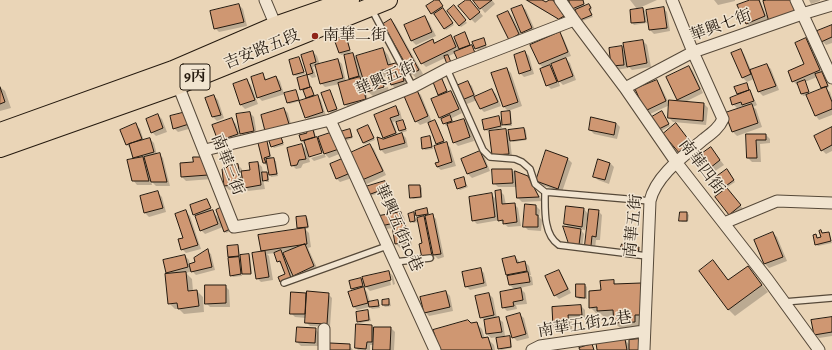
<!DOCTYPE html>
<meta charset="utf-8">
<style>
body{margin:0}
canvas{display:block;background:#ead5b7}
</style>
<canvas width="832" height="350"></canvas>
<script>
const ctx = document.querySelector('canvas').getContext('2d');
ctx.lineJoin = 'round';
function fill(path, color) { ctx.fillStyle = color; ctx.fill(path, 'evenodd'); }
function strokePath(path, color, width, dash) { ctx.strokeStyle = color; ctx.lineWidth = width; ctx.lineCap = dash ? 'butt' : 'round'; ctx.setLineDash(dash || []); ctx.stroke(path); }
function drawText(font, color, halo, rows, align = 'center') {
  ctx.font = font + ' Alegreya,"Noto Serif TC",serif'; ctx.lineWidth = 3; ctx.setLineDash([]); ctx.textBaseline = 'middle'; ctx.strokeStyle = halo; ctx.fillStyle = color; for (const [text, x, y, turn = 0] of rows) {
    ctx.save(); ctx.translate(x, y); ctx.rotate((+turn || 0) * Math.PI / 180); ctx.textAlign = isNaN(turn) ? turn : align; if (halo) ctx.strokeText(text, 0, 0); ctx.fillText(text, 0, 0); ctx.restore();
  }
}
fill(new Path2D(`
 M437,0L444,8L442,9L454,25L446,30L435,14L434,15L432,14L427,6Z
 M467,0L472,3L483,16L475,23L471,19Z
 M474,0H492L495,4L485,13Z
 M525,0H540L546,3L552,0L567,20L563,22Z
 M570,0H583L585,6L589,5L591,6L592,10L590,11L593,17L582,21L576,9L575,10L573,8Z
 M630,0H657L637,9Z
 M714,0H735V1L718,5Z
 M752,0H760L766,15L768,14L770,0L801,17L751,28L747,24L739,6Z
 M809,0H820V1L811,4Z
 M679,1L683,9L680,10L676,2Z
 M239,5L243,9L247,26L219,32L215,28Z
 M522,6L526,10L536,32L526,36L522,32Z
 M663,8L667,12L670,31L654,34L650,30Z
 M456,9L467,23L461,27L459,25Z
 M643,9L645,11L647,23L634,25L632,23L631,11Z
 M508,12L512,16L523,38L513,43Z
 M425,18L429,22L436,36L416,45L412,41Z
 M391,20L395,24L423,74L416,78L412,74L385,24Z
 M832,26V43L826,45L822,41Z
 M465,33L471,46L475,51L479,60L455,53L449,56L453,67L445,58L426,67L422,63L432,41L435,43L450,36L458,44Z
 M559,33L563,37L571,56L565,58L570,63L576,80L563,85L558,80L560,86L551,89L547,85L544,68L539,64ZM552,64L555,71L549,65Z
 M346,37L347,39L351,52L341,55L340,53L336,40Z
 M483,39L487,47L478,50L476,48Z
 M806,39L810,43L829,87L826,89L830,92L832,98V115L819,120L816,116L807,95L803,96L798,85H797L793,81L805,65ZM817,77L823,89L810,95L805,82Z
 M643,41L647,45L651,67L632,70L627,65L628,68L616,70L612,66L621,47L626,52Z
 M383,49L388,55L392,65L404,69L410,87L398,91L392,85L389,75L384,77L387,85L370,90V92L388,87L389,93L374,97L365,89L369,103L349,108L345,104L340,84L325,87L321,83L317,66L313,67L316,77L312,78L308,74L302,55L313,52L317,56L320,65L338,60L342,64L346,82L352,80L350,78L353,54L356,57ZM361,73H362L366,85L363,81Z
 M740,50L744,54L751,70L767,65L771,69L779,90L763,96L759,92L754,79L747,82L743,78Z
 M525,52L529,56L534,74L524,77L520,73Z
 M299,58L300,60L305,74L296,76L294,75L290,60Z
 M689,67L693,71L703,93L685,102L704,104L708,108L706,125L673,122L669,118L680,101L678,99Z
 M507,69L511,73L522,106L508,111L504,107Z
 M262,74L267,80L276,77L280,81L284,94L295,91L300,101L289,104L285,94L262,101L258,97Z
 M307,76L308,78L315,97L317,96L321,100L326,116L310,121L306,117L308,99L304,91L301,89Z
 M442,80L448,93L450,92L454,96L462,113L452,118L454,123L464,120L468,124L474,141L458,146L454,142L448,125L446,126L440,117V96L439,94Z
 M247,81L251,85L258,104L245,109L241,105Z
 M656,81L660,85L670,105L650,114L646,110Z
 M468,82L472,86L476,97L492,90L496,94L501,106L484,112L480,108L477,100L467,104L463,100Z
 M747,84L757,105L753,107L756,109L762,127L737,136L733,132L727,114L746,108L744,106L737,108L733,104L739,95L738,94Z
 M0,87L5,91L11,108L0,111Z
 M330,91L338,111L331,114L322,93Z
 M417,91L421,95L432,122L435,121L437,123L445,144L450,147L456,166L441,170L437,167L440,162L439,145L428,122L420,125L416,121Z
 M214,96L218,100L224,118L217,121L213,117L207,99Z
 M396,107L400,111L402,119L393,122L398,135L402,134L406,138L408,147L385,154L381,150L378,139H385L384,137L375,115Z
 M284,109L288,113L292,128L270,134Z
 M510,112L511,114L512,126H505L503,124Z
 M185,113L192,128L178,132L174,128Z
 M250,113L254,117L257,135L245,137L241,133Z
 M663,114L670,126L660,132L658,130Z
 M158,115L162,119L167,132L156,136L152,132Z
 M498,117L500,119L502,128L487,131L485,129Z
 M232,120L236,124L241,138L222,144L218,140Z
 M403,121L407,131L401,133L397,123Z
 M616,123L620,127L617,139L594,134L590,130Z
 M136,125L140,129L144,141L150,139L154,143L157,155L159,154L163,158L170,186H156L151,181L152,185H137L133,180L136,159L131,149L127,145Z
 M368,126L375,140L365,144L363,143Z
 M832,128V151L826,154L822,150Z
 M314,129L316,138L321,142L333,133L342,153L329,158L325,154L327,151L311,156V158L308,154L310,162L303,164L301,168L296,169L292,165L302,145L308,151L306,142L303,143L302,141L300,136L308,134Z
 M524,129L526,130L527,140L513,142L510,139L512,157L493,155L505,130L510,135Z
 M350,130L353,138L345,141L343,139Z
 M747,135H766L770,139V143L760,144L761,162H752L748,158Z
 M281,137L284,145L274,148L272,146Z
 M430,137L431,139L433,149L425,150L423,148Z
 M266,142L268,144L272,159L276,161L278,176L271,177L270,175L268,164L266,165L264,163L259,144Z
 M370,145L374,149L386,175L367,184L363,180Z
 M229,151L231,153L233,160L231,161L229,159Z
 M480,152L484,156L490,171L472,178L468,174Z
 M714,152L724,165L715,171L711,167Z
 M324,154L326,157L314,161L311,158Z
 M194,158L212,179L186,181L182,177L195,163Z
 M568,159L572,163L562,192L541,185L537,181Z
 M342,160L352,178L340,182L336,178Z
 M258,163L262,167L263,173H267L269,175V182H266L263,179L265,189L248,191L245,187L229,190L225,186L238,165L242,169V172L251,171Z
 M610,163L614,167L609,184L598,180L594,176Z
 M512,170L517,174L527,177L531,181L542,201L522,202L518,198V187H498L494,183Z
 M729,172L735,182L726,188L744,210L734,218L730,214L726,189L724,187Z
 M463,178L468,187L460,190L458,188Z
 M385,182L389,190L370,196L369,194Z
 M420,186L422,188V198L413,199L411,197Z
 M500,191L504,195L506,205L514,204L518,208L521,226L508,227L500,220L477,224L473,220L491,194L497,200Z
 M158,193L162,197L166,212L149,217L145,213Z
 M207,200L212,211L231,231L226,233L223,227L205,234L201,230L197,217L194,214Z
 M536,206L540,210L539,217L542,220L541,231L528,230L524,226Z
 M427,209L430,216L432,215L436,219L444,257L438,259L434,255L435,259L426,261L423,257V244L418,222L413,223L411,221L413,213L416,219L420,218L417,216ZM426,216L428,221L423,217Z
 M584,209L589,215L598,211L602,215L600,240H596L595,249H590L586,245L588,220H587L585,230L580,229L584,234L582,248L574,247L570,228L565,224Z
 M186,212L190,216L201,249L186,253L182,249L184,238Z
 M400,213L404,217L406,225H405L408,228L412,246L400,248L396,244L393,228L386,229L382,225Z
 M687,213L689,215L688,222H682L680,220Z
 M306,217L308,219L309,228L305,229L309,233L311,247L308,248L318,270L298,279L294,275L291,269L290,270L294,282L285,286L281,282L279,277L286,275L282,265L278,261L275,253L267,254L269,256L273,280L261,282L257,278L263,252L261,250L300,230L298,228ZM291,250L284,254L281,252Z
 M821,232L823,233H828L830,235L832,243L818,246L816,244V235L818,239L822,238Z
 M773,233L777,237L787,261L769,268L765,264L756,240Z
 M238,246L239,248L240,256L248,255L250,256L252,273L244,274L242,272V276L233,277L231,275V259L229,256ZM238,257H241L242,261Z
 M623,247L638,248L640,249L639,255L630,249L624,248Z
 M207,251L211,254L215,270L196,275L192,271L186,273L192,279L193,291H197L203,297L204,312L184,314L179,309H175L169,303V275L167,272L185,256L189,260L190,265L196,263Z
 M515,257L519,261V264L525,262L529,266L531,275H529L532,277L533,285L520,288L525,293L527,304L516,305L517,309L507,311L503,307L515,290L510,285L508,277L507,275Z
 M713,261L729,281L748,267L768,292L735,316L729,310L700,271Z
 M480,269L484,273L487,286L470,290L466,286Z
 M558,271L562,275L571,293L559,299L555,295Z
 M389,272L393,276L395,284L393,285L391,275H389L391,285L370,291L363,284V288L367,292L370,302L378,301L380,308L372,309L370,307L357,310L353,306L354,291L352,289L360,279L365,283Z
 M613,281L617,285L641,284L647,290L641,328L621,329L615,323V316L604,317L600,313H596L590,307L602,291Z
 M577,285H585L587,287V299H579L577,297Z
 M225,286L229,290L230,307H210L206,303Z
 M446,292L450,296L453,311L429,316L425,312Z
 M305,294L308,297L328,294L332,298L330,327L310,326L306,322V318L295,317L291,313Z
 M489,294L493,298L497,318L503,322L505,336L491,338L487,334L485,321L481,317Z
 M389,300L390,302L391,306L385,307L383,305Z
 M581,306L585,310V318L572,319V330H558L554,326L553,308Z
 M368,311L369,313L371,321L360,323L358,321Z
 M520,315L524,318L529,338L517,341L513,337Z
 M832,318V336L819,338L815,334Z
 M476,323L482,329L485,339H488L494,345L495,350H441L471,324Z
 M372,326L374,328H391L395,332L394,350H375L374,345H370V350H358L356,348Z
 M315,329L319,333V346H301L297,342Z
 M509,337L511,339L512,348L501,350L499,348Z
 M625,340L630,345L641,350H598Z
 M349,345L353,350H331Z`), '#0003');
const building = new Path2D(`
 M435,0H439L443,6L431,14L426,6Z
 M466,0H470L480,12L470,20L458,6Z
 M473,0H492L480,9Z
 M527,0H542L546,2L549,0H553L564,16L559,19Z
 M569,0H583L584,4L572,9Z
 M750,0H759L765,16L746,24L737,5Z
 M767,0H793L797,13L769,22L763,1Z
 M239,4L244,22L214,29L210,11Z
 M589,4L591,8L589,9L592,15L580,20L575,10Z
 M454,5L466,20L459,26L447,11Z
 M522,5L532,28L521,33L511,9Z
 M664,7L667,28L649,30L646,10Z
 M443,8L453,23L444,29L434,14Z
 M643,8L645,22L631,23L630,10Z
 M508,11L519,34L509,40L497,16Z
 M425,16L432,32L411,41L404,25Z
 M391,19L419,70L411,74L383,24Z
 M832,25V37L821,42L817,31Z
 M465,32L470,45L459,49L454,37Z
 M560,32L568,52L539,64L530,45Z
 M451,35L456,47L421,64L413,49L433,39L434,43Z
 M346,36L350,50L339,53L334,39Z
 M484,38L486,45L475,49L472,42Z
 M806,38L820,70L792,82L788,71L804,64L795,43Z
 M643,40L647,63L627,67L623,43Z
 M472,45L476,56L459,63L454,52Z
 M622,46L624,65L611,66L609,48Z
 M383,48L388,65L399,62L404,81L391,85L386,69L379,71L384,87L367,92L356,56Z
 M741,49L751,74L742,78L731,53Z
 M313,51L316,62L310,64L313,73L307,75L301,55Z
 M525,51L531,70L519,74L514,55Z
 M353,53L359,76L349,79L344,55Z
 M448,55L452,65L448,67L444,56Z
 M299,57L304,72L293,75L289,60Z
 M566,58L573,76L558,82L551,64Z
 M338,59L343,78L320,84L315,65Z
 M767,64L776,86L758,92L750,70Z
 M550,65L557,82L546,86L540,69Z
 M689,66L700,89L677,100L666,77Z
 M507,68L518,102L503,107L491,73Z
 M822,72L828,86L821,88L815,74Z
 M263,73L265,80L276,76L281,90L257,98L251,77Z
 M307,75L310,87L300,90L297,78Z
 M360,77L366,99L344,105L338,83Z
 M247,79L255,100L240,105L233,84Z
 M442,79L447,91L438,95L433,82Z
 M657,80L666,101L645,111L635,89Z
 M805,80L809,92L801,94L797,83Z
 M468,81L474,95L462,100L456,86Z
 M747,83L749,90L737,94L734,87Z
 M0,87L5,102L0,104Z
 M311,87L314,95L306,98L303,90Z
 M826,87L832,102V109L815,116L806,95Z
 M492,89L498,102L480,109L474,97Z
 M296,90L299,100L287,103L284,93Z
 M330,90L337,109L328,112L321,93Z
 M417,90L428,116L415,122L404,96Z
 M750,90L754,101L742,105L741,102L732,105L730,98Z
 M451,91L459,109L439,118L431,99Z
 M214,95L221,115L212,117L205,98Z
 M318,95L323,112L305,118L299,101Z
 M669,100L704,103L703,121L668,118Z
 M752,104L758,123L732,132L725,113Z
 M396,106L399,115L390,118L396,133L383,138L374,115Z
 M284,108L289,124L265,131L261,115Z
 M510,111L511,124L502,125L501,112Z
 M662,111L669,124L657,130L650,118Z
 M186,112L189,124L173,129L170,116Z
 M250,112L254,131L240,134L236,114Z
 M158,114L163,128L151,133L146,119Z
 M450,115L452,121L443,124L441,119Z
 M499,116L501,126L484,130L482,120Z
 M591,117L616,123L614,135L589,130Z
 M232,118L238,134L218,141L212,125Z
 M464,119L470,137L453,143L447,124Z
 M403,120L406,129L399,131L396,122Z
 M435,120L444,141L436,144L428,123Z
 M136,123L142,139L126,145L120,130Z
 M676,123L692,144L680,154L663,134Z
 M368,125L374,138L363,143L357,130Z
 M312,126L315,137L301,141L299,135L307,133L305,128Z
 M832,127V145L821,151L814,136Z
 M524,128L526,139L510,141L508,130Z
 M350,129L352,137L342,139L340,132Z
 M506,129L509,154L492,155L489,131Z
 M333,132L339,149L324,154L318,137Z
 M402,133L405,143L380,150L377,137L383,139Z
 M280,134L283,143L271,147L268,138Z
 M746,134H766V140H756L757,158H747Z
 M430,136L432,147L422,149L421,138Z
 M317,137L322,153L309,157L304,141Z
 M150,138L154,152L133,158L129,144Z
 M267,141L270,156L264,158L266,163H263L258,143Z
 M447,142L452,162L437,167L435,163L439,162L434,146Z
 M302,144L306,159L299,160L297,165L291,166L287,148Z
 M370,144L383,171L362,180L350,153Z
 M711,147L720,160L710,168L700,155Z
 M230,150L232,159L228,160L226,151Z
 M546,150L568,158L558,189L536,181Z
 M480,151L487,167L467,174L461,159Z
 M160,153L167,182H151L144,157Z
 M143,157L149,181H132L127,160Z
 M193,157H207L208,175L181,177L180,163L193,162Z
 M274,158L277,174L269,175L266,159Z
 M342,159L348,174L336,179L330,164Z
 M598,159L610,163L605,180L593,177Z
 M258,162L261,185L244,188L241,171L250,170L249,163Z
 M238,164L241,184L224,186L222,169L226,168L228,166Z
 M492,169H512L513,183L493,184Z
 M727,169L734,180L723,188L716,177Z
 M515,171L528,176L539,197L517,198Z
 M262,172H267L268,180L263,181Z
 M464,177L466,186L457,189L454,180Z
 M385,181L387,188L368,195L365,187Z
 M409,185H420L421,197L410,198Z
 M727,188L741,205L729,215L715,197Z
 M501,190L502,204L515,203L517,222L503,224V220L498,221L495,191Z
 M158,191L163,208L144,213L140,196Z
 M492,193L495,217L472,221L469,197Z
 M207,199L211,208L193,215L190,205Z
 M525,204L536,205V215H538V227H523Z
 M566,206L584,208L582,227L564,224Z
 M222,207L230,229L224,232L216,210Z
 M427,208L428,214L416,216L415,211Z
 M589,209L599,210L596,237L592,236L591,246L585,245Z
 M186,210L198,245L181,250L178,239L183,238L175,214Z
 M213,210L218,224L200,231L195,216Z
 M401,212L403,221L381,226L379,216Z
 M414,212L415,221L410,222L408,214Z
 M680,212H687V221H679Z
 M433,214L441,254L433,255L425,216Z
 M306,216L308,227L297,228L296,217Z
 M424,216L432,256L422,258L419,244L422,243L417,218Z
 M405,223L408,242L395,244L392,226Z
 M563,226L581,229L579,245L569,244Z
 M305,228L307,244L261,251L258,235Z
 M821,230L822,233L829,232L831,241L815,245L813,235L816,234L817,238L821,237L819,231Z
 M773,232L783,257L764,264L754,240Z
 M305,244L314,266L293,276L283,253Z
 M622,244L639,247L638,254L628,253L629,248L621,247Z
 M238,245L239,256L228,257L227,246Z
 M208,249L212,267L191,272L189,264L195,262L194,258Z
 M281,250L291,278L280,282L278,277L285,274L280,261L277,262L274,253Z
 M265,251L269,277L256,279L252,253Z
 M249,254L251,274H242L240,255Z
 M185,255L188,267L166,273L163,260Z
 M515,256L517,263L525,261L527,271L506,275L502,259Z
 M239,257L241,274L230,276L228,258Z
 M713,260L728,280L748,266L762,285L728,310L699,271Z
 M481,268L484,283L465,287L462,272Z
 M559,270L568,289L554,296L545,276Z
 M389,271L391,280L365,287L362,277Z
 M186,272L188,291L197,290L199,306L178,309L177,303L168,304L165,274Z
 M528,272L530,282L509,285L507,276Z
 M361,278L363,286L351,289L349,281Z
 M614,280V284L641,283L643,315H635V322L614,323L613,310L597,311V307L589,308V291L601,290L600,281Z
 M576,284H585V298L576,297Z
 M205,285H226V303L205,304Z
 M364,287L368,303L353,307L348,292Z
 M521,288L523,300L513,302L514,306L502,308L500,292Z
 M307,291L329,293L327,324L305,323Z
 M446,291L450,307L424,313L420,297Z
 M291,292L306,293L305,314H290Z
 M489,293L494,315L480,318L475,296Z
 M389,299V305H382V300Z
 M378,300L379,306L369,307L368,302Z
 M581,305L582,315H568L569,326L553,327L552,307Z
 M368,310L369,320L357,322L356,312Z
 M520,313L526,334L512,338L506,317Z
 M499,317L502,332L486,334L484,320Z
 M832,317V332L814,335L811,320Z
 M468,320L471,323L477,322L482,338L488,337L492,350H440L433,330Z
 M356,324L372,325V342H367L366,349L355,348Z
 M297,327L316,328L315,343L296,342Z
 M374,327H391L390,350H373Z
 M510,336L511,347L498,349L496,338Z
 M625,339L627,350H597L596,343Z
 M639,339V350H629V340Z
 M330,343L350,344V350H330Z
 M592,344L594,350H580L579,348Z`);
fill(building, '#cf9772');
strokePath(building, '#251a0f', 1);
const lane = new Path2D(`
 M372,10L413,87
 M447,69L483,150L490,157L515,159L522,162L530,169L535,184L545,192C545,208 543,235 559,245L647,256
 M545,192L650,201
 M395,262L430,258
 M284,283L387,246
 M784,302L832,298`);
const street = new Path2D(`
 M265,0L278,31
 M560,0L574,20L625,88L676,162L768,280L819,350
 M796,0L832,78
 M176,80L234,227L283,219
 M625,88L693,52L802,14L832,5
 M330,120L435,350
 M205,150L330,120L413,87L447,69L574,20
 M724,223L777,201L832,203
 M324,329V350
 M532,350L540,346L644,331
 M644,350L650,201C656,175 685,155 704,139C712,133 719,128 723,119L693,52L672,0`);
const primary = new Path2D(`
 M0,132L173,70L275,26L350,0
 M0,148L178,85L388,0`);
strokePath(lane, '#564939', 8);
strokePath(street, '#564939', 13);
strokePath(primary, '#251a0f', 20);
strokePath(lane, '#f1e4d0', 5.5);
strokePath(street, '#f1e4d0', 11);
strokePath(primary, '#ead5b7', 18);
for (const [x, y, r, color] of [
 [315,36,4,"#8f2418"]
]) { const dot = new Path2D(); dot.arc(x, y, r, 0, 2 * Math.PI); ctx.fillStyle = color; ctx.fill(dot); strokePath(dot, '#f1e4d0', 1.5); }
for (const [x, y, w] of [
 [195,77,30]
]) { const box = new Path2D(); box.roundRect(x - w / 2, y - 13, w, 26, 3); ctx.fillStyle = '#f1e4d0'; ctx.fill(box); strokePath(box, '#251a0f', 1); }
drawText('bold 15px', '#251a0f', null, [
 ["9丙",195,77]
]);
drawText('16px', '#251a0f', '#f1e4d0', [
 ["華興七街",721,26,-20],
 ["吉安路五段",262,50,-22],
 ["華興五街",386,79,-23],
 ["南華三街",227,165,69],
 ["南華四街",701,167,53],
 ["南華五街",634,226,-84],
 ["華興五街10巷",398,228,66],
 ["南華五街22巷",585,325,-9]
]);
drawText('16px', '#251a0f', '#f1e4d0', [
 ["南華二街",323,36]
], 'left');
</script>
